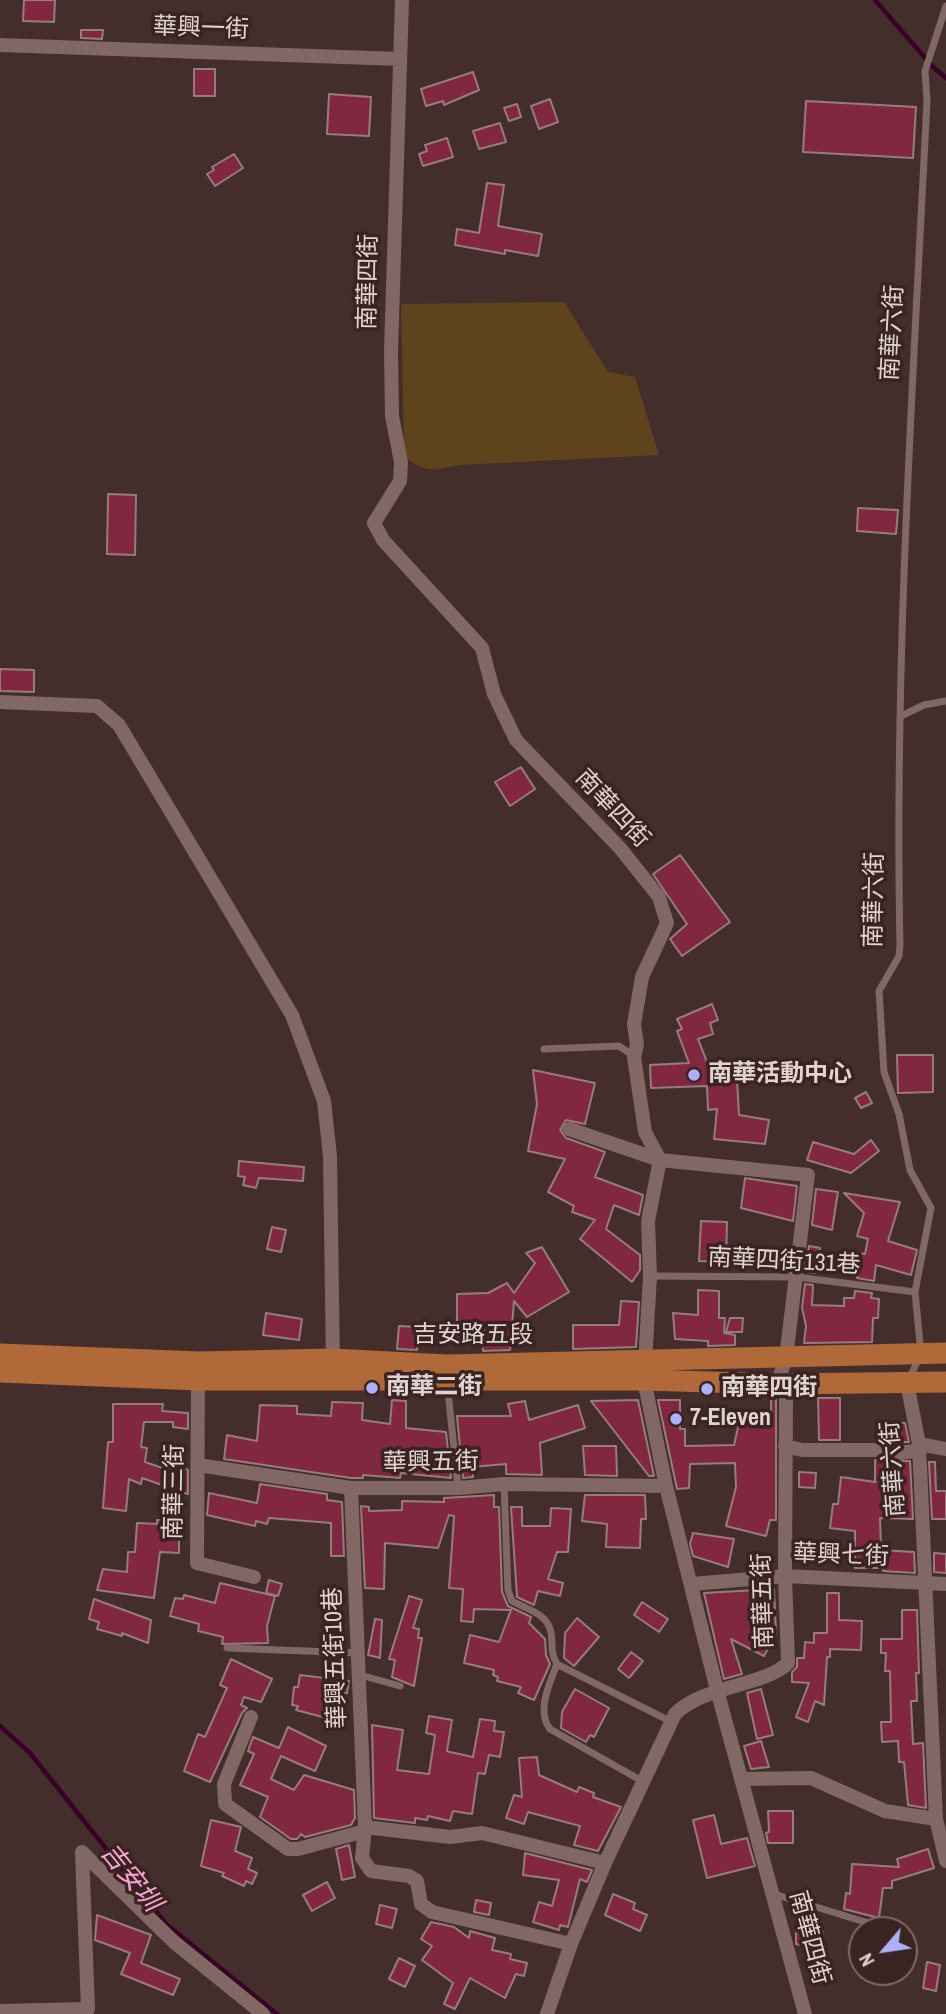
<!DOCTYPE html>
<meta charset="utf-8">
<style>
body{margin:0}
#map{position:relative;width:946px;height:2014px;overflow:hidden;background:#432e2b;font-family:"Archivo Narrow",sans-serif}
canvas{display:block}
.north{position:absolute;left:848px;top:1916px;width:70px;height:70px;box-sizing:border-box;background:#392421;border:2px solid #7c6a67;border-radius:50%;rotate:241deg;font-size:19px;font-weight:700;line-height:28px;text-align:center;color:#e1d3d1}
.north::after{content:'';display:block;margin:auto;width:24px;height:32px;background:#acaffb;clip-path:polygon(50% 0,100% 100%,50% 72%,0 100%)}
</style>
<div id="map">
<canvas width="946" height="2014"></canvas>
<div class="north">N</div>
</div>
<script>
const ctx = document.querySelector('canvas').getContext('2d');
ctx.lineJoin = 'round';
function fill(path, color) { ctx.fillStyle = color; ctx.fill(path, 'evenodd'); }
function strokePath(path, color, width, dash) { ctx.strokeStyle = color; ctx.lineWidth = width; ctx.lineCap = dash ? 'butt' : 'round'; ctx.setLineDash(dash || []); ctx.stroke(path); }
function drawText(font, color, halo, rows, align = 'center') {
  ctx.font = font + ' "Archivo Narrow","Noto Sans TC",sans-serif'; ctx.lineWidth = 7; ctx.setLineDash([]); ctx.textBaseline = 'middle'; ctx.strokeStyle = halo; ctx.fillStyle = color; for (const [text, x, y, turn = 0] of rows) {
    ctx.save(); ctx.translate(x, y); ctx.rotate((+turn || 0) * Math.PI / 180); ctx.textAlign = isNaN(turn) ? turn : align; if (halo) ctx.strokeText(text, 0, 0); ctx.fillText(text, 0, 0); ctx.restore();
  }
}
fill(new Path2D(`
 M564,302L608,372L635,377L659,455L460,465C433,470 426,474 404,456L401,304Z`), '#5f431c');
strokePath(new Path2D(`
 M875,0L932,66L946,78
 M0,1726L30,1753L166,1924L277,2014`), '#390025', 4.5);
const building = new Path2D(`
 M24,0H55L54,22L23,21Z
 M81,30H103L102,39L81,38Z
 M194,69H215V96H194Z
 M473,72L479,90L444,105L443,101L426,106L421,89Z
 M329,94L371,97L369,136L327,134Z
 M550,99L558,122L539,129L531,106Z
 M806,101L916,107L913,158L803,152Z
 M517,104L521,117L509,121L504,108Z
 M500,123L506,142L479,149L473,131Z
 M447,138L453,157L423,166L419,154L427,151L425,145Z
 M234,154L243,168L215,186L207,174L214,170L212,167Z
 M487,183L504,185L498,226L542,234L538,256L505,250V254L455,245L457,229L479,233Z
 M108,494L136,495L135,555L107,554Z
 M858,508L898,510L896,534L857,531Z
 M0,669L34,670V692L0,691Z
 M521,767L535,789L510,806L495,782Z
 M680,855L730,922L682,956L670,939L687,924L653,874Z
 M712,1004L718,1020L710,1023L713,1034L698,1039L707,1062L736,1061L739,1115L769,1120L765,1144L714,1139L717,1109L708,1110L707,1086L651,1088L650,1065L689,1063L677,1031L682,1029L677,1019Z
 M897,1055H933V1092L898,1093Z
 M533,1070L595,1083L585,1124L566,1120L560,1130L566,1138L605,1152L595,1177L643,1195L639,1215L614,1205L606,1229L640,1255V1270L632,1282L580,1239L595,1220L572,1212L574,1206L548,1192L565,1159L528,1151L537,1104Z
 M866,1092L872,1103L861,1108L855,1098Z
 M871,1140L879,1151L851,1173L807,1160L813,1142L854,1154Z
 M239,1161L304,1167L303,1181L259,1178L256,1188L243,1185L245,1177L238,1176Z
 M745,1178L797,1186L793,1221L741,1208Z
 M816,1189L838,1192L832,1230L812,1225Z
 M844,1193L900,1202L888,1241L917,1250L911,1275L876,1265L874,1281L857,1278L860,1253L865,1254L868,1239L857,1236L864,1213Z
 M701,1221L727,1222L726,1262L699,1261Z
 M272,1227L286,1230L281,1252L267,1249Z
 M809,1246L820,1248L815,1273L806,1272Z
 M542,1247L569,1292L527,1317L514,1301L510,1350L483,1351V1343H457V1294L488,1293L507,1283L514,1293L535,1263L526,1253Z
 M805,1284L813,1285L812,1305L844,1306V1298H854L855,1291L872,1293L871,1298L879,1299L878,1318H873L872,1342L804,1343L806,1326L802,1308Z
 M698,1290L719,1291V1318H725L724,1333L735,1335V1345L708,1346V1341L675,1339L673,1313L698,1315Z
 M621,1301L639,1302L636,1347L573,1349V1325H619Z
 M266,1313L302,1319L299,1340L263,1335Z
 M730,1318H743L742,1332H726Z
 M399,1326L418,1327L417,1350L397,1349Z
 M771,1397L776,1398V1520H770L766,1536L726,1526L736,1487L735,1463L690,1464L689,1488L677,1489L658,1400H680V1429H685V1446L734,1445L739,1423L751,1424L752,1410L771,1411Z
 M818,1398H840V1440H819Z
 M392,1400L406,1401V1428L446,1432L451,1478L401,1473L400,1478L363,1475V1478H351L224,1459L227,1435L257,1441L260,1405L297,1406V1414L331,1416L332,1402L363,1403L362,1420L390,1424Z
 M638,1400L654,1476H649L591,1401Z
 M525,1401L529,1420L578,1405L585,1428L540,1443L542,1475L506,1474V1464L472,1467L473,1477L463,1478L457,1416H511L508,1404Z
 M113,1404H163L162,1411L188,1413V1429L173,1427V1422H144L141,1447L147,1448L145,1462L180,1474L182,1468L188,1470V1494L142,1478L141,1484L129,1479L126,1511L103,1508L108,1442H113Z
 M896,1423H905L909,1442H897Z
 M583,1446H616L617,1476L585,1475Z
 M875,1460L910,1461L913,1519L880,1518L881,1550L914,1552L915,1573L883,1571V1568H855V1531L830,1528L833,1504H838L841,1477L875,1482Z
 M929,1462H935L936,1491H946V1519H932Z
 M799,1472L816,1473L815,1488L799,1487Z
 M260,1484L327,1494V1500L342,1502L344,1556H331V1523L269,1518L267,1524L256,1521L255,1526L207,1515L209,1493L257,1503Z
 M494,1495V1507H499L502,1592L508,1606L531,1617L529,1623L545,1639L546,1655L550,1664L534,1700L518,1693L521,1687L497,1681L498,1677L493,1675L494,1670L464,1663L470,1635L499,1642L511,1610L474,1609L473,1622L461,1621L463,1589L449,1588L454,1516L449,1515L438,1548L385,1543L384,1589L365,1588L361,1506L369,1507V1511L402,1510V1501L444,1502V1498Z
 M585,1495H645L646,1519H641L640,1548L606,1547L607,1524L582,1521Z
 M511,1507H522V1526H550L551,1508L571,1509L568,1552H557L548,1579L563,1583L560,1596L538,1591L534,1605L517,1597Z
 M157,1520H179V1553L160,1552L154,1598L97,1590L103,1569L127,1572L128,1552H135L137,1523L157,1524Z
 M693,1533L734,1539L728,1567L693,1556L690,1544Z
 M934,1553L946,1554V1573L934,1572Z
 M269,1580L282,1584L278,1596L266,1593Z
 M220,1583L275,1596L267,1626L268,1643L222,1644L223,1637L198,1631L199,1624L170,1616L175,1598L183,1599L184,1595L215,1603Z
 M774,1589L776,1633L764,1656L731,1639L742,1674L724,1679L704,1593Z
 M827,1593H839V1620L862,1621L861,1650L830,1649V1657H827L824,1705L815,1701L808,1722L796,1717L809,1683L792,1682V1672L797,1667V1658H804L805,1642L814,1643V1633H827Z
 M409,1596L422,1600L413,1628L419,1629L418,1638H422L414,1686L392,1677L395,1660L389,1659Z
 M94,1599L151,1620L148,1643L122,1633V1636L97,1629L99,1622L89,1619Z
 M642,1602L668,1619L659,1632L634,1615Z
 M902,1610H917L919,1673H916L917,1701H911L913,1744L923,1743L926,1808L908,1805L904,1762H899L898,1741L882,1742L881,1722H891L890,1671H885L886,1653H881V1639H902Z
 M577,1618L599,1637L574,1666L564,1658L565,1633Z
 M375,1619L382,1620L380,1658L368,1655Z
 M631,1652L643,1661L629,1678L618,1669Z
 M231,1659L272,1679L261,1702L244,1697L241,1705L247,1708L242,1713L210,1782L184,1771L198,1734L205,1737L227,1688L220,1685Z
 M300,1675L349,1681L347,1693H342L334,1720L296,1710L298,1706L292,1705L294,1687H298Z
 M575,1689L609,1708L594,1737L590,1735L586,1742L561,1728L562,1712Z
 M761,1689L773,1735L757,1739L747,1693Z
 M429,1716L452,1720L447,1751L450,1752L473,1757L480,1719L495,1721L494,1731L504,1732L500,1757L489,1755L485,1774L478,1773L472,1814L453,1811L450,1821L428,1816L427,1820L415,1818V1823L374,1818L372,1725L403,1730L397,1770L429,1774L435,1735L426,1733Z
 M288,1727L326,1746L315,1771L281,1756L271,1779L294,1790L304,1775L354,1790L355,1818L351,1825L305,1837L301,1834L297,1839H291L260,1817L268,1797L240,1785L254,1754L248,1751L253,1737L279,1748Z
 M761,1741L769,1767L751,1769L744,1746Z
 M537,1757L539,1775L577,1792L579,1787L594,1793L593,1797L621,1807L598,1851L574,1845L580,1826L528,1812L524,1824L506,1818L514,1795L522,1797L519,1758Z
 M768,1811H793V1843H768L766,1833L769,1832Z
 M714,1815L721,1844L747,1838L755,1866L707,1878L693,1820Z
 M211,1820L241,1827L235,1851L252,1858L248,1869L257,1873L252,1884L246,1881L244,1886L222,1876L224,1873L201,1866Z
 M349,1845L355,1877L342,1880L336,1849Z
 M928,1849L934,1868L892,1881V1888H883L879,1918L844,1909L846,1893L850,1894L852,1864L899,1867L897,1859Z
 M525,1853L592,1870L587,1882L580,1879L568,1927L560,1925L559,1930L533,1922L539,1902L552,1906L559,1880L523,1875Z
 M327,1882L335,1898L312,1911L303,1895Z
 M613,1894L635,1903L633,1909L647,1915L640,1931L605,1915Z
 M476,1900L491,1903L489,1915L474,1912Z
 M380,1905L397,1909L392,1928L376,1924Z
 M97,1915L151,1935L141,1963L180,1979L173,1995L121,1974L130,1953L95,1940Z
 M431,1922L454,1927L469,1938L470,1931L495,1938L492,1950L511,1954L510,1959L527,1963L524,1976L516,1974L505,1998L470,1978L455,2009L444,2004L453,1983L422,1960L432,1946L421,1939Z
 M796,1926L823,1932L819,1949L796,1944Z
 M399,1958L415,1966L405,1987L389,1979Z
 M927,1962L940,1965L936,1991L923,1988Z`);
fill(building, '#822740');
strokePath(building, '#967c80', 2);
strokePath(new Path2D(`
 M901,716L924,705L946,701
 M544,1049L619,1046L634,1056
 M650,1276L796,1277L915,1292
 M909,1379L921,1354L915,1292L931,1208L910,1170L899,1114L884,1072L879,991L899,956L900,945C894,663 913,382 927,101L925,71L946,6
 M447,1381L458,1488
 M504,1484L508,1590L512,1601C526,1609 547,1613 551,1632C553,1645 550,1652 557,1664C550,1683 536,1711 550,1729L642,1781
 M227,1648L357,1653
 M557,1664L670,1721
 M360,1675L400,1686
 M774,1894L878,1926`), '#816864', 7);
strokePath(new Path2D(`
 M402,0L391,351L392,416L401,462L400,481L374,523L383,540L482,648L494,694L516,740L620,848L659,897L667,923L642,977L634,1024L637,1045L634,1057L645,1132L660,1160L648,1221L650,1276L644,1380L666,1486L717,1690L805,2014
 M0,45L400,59
 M0,702L97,706L119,725L292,1015L324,1101L330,1156L333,1366
 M198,1373L197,1563L254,1577
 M907,1383L919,1444L936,1819L946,1861
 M785,1446L802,1450H889L898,1453L916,1451L919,1444L946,1449
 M198,1465L351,1488H458L504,1484L666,1486
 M351,1488L365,1827L362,1858L371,1871L409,1876L417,1881L421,1904L432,1912L571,1944
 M692,1584L785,1576L946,1584
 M251,1717L224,1784L225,1804L288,1849H298L365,1831
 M742,1779L811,1778L885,1811L936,1819
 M365,1827L450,1837L482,1833L605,1863
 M0,2011L88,2009L82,1852L174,1942L263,2014
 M547,2014L571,1944L605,1863L675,1714C704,1685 765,1686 788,1663L785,1576L786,1395L777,1384L786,1358L808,1175L660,1160L569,1129`), '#816864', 14);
strokePath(new Path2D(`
 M0,1354L199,1362L332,1359L447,1365L946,1353
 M0,1372L198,1380H644L777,1384L946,1382`), '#b2693a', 21);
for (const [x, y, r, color] of [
 [694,1075,7,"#acaffb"],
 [372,1388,7,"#acaffb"],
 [707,1389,7,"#acaffb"],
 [676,1419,7,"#acaffb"]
]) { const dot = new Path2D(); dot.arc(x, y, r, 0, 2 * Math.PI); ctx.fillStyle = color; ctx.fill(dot); strokePath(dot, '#392421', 2.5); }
drawText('24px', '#e1d3d1', '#392421', [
 ["華興一街",201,29,2],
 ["南華四街",369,282,-89],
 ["南華六街",893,333,-87],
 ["南華四街",612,809,47],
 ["南華六街",875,900,-89],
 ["南華四街131巷",784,1262,3],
 ["吉安路五段",473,1336],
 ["華興五街",431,1463,-1],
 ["南華六街",894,1469,-94],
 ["南華三街",175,1492,-89],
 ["華興七街",841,1556,2],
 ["南華五街",764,1601,-92],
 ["華興五街10巷",336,1658,-92],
 ["南華四街",809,1938,75]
]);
drawText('bold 24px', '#e1d3d1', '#392421', [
 ["南華活動中心",708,1075],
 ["南華二街",386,1388],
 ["南華四街",721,1389],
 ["7-Eleven",690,1419]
], 'left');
drawText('italic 26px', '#ffa3d5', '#392421', [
 ["吉安圳",130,1878,51]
]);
</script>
